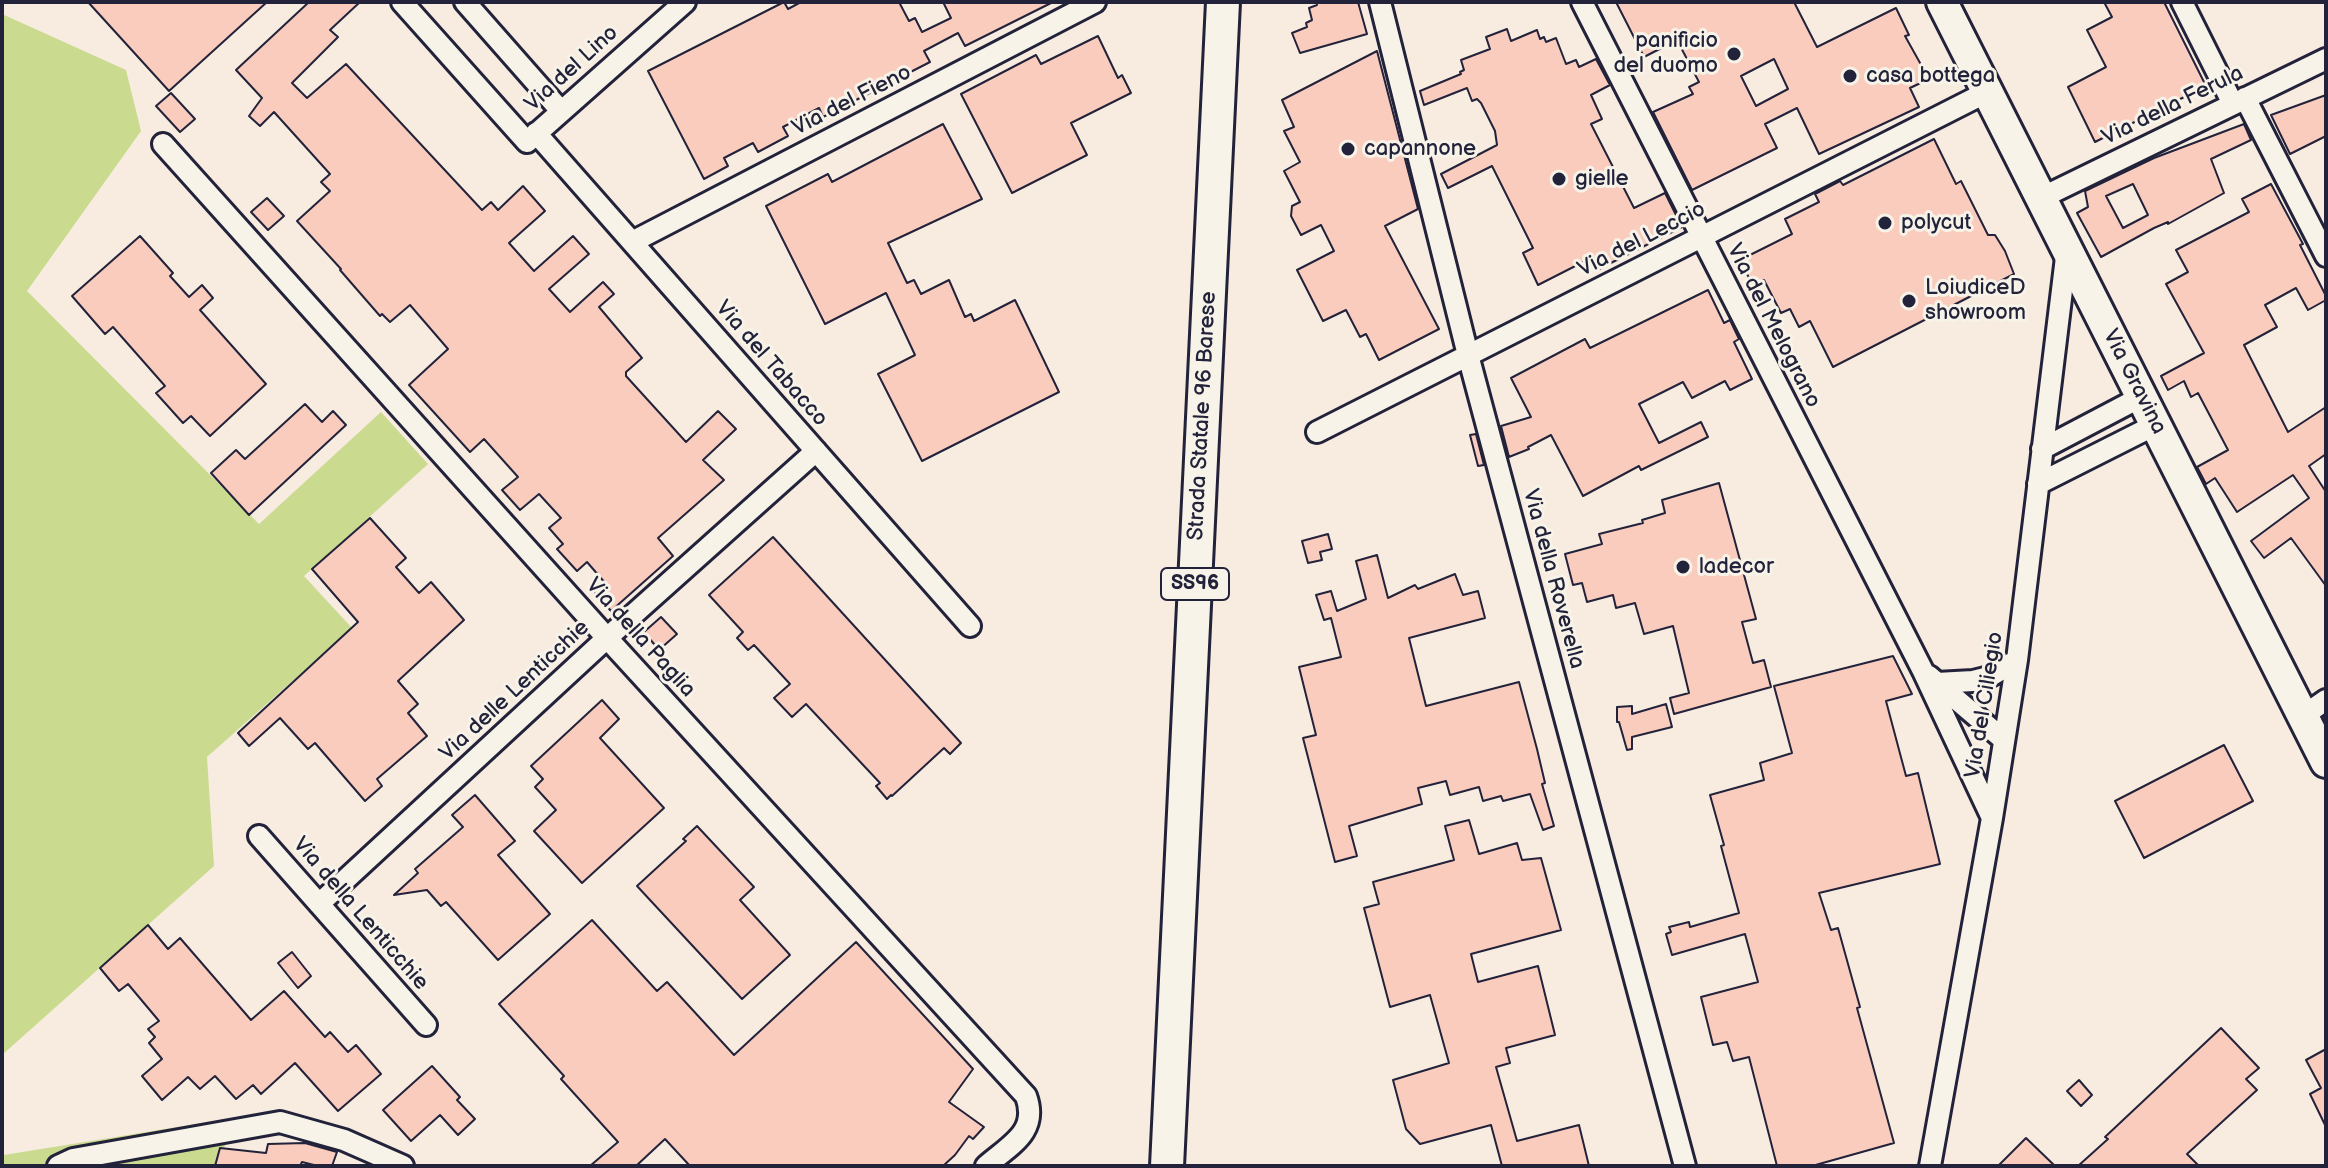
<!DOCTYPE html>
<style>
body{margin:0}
#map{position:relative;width:2328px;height:1168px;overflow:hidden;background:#f8ebdf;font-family:"Balsamiq Sans",sans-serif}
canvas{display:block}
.frame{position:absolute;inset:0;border:4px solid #22223b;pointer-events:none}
</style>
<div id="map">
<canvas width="2328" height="1168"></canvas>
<div class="frame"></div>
</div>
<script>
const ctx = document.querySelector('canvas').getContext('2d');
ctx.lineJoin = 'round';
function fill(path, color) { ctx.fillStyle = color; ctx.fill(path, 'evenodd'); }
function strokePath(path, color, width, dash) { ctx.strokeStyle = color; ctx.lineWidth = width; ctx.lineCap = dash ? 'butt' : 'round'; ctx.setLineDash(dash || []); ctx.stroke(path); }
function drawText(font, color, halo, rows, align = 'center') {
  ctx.font = font + ' "Balsamiq Sans",sans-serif'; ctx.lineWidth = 6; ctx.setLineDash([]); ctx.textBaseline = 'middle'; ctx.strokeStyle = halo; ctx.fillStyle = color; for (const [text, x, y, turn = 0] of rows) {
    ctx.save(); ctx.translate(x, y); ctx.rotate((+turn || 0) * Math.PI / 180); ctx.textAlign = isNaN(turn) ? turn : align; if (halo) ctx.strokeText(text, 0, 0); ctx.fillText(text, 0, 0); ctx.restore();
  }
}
fill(new Path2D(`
 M2,14L126,70L141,131L27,291L259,524L381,412L428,464L304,576L352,628L207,757L214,866L2,1055Z
 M233,1118L219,1166H2V1153L4,1155Z`), '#cadb90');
const building = new Path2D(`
 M88,2H267L169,91Z
 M309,2H360L330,30L338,37L292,83L307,98L346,64L482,210L491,202L498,210L523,186L545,211L509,243L534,271L573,236L589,254L549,289L570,312L603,282L614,294L599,307L642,358L626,372V376L686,442L718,411L736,429L703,460L724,480L658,538L673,556L611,611L595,593L606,584L587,562L577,571L557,549L563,544L549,528L561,518L539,494L520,510L502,490L518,477L484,439L470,452L409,385L448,349L410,305L390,322L382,314L380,316L340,270L341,269L297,221L330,191L321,182L330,174L274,112L260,126L249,116L262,98L236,70Z
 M784,2L788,9L801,2H899L909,21L915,18L922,32L951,18L943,2H1053L965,46L958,33L924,51L930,62L823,117L819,108L783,127L788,136L758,152L753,143L724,158L728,166L704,179L648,71Z
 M1316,2H1358L1367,34L1300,53L1292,33L1307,27L1306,23L1312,20L1309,8L1317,5Z
 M1616,2H1794L1817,47L1896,8L1909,35L1905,36L1929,79L1910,88L1919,107L1819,154L1797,108L1765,124L1777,148L1692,190L1653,112L1693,94L1689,87L1699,82L1677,40L1644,57ZM1774,59L1788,89L1756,106L1741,76Z
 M2104,2H2164L2206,86L2095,142L2068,87L2106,67L2087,30L2112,17Z
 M1507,29L1511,41L1537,30L1540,39L1544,37L1546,42L1556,38L1566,64L1576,60L1579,67L1596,59L1610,85L1591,95L1602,119L1591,124L1634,208L1665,193L1682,227L1599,269L1593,257L1538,285L1523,253L1533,248L1492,166L1448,188L1441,174L1497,145L1495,131L1481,103L1477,99L1472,101L1467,88L1424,105L1420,91L1461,74L1460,72L1464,70L1461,60L1490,49L1486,37Z
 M1098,36L1118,78L1122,75L1131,93L1071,123L1087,155L1012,193L961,94L1036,55L1041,64Z
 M1377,51L1418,209L1385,226L1439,329L1379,360L1366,334L1360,337L1346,310L1323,321L1297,270L1334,251L1321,225L1301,235L1291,216L1292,206L1300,202L1284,171L1300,162L1284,131L1294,127L1282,100Z
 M171,93L195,119L180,132L156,106Z
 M2326,95V136L2290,154L2271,115Z
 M943,124L982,199L888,243L907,283L914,280L921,294L949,280L965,317L971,314L974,321L1015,300L1059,392L922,461L878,374L915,355L886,293L825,324L766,206L828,174L832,182Z
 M2244,124L2251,140L2211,159L2224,193L2168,224V222L2154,228L2101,257L2077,213L2088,207L2085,191L2154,158ZM2133,184L2148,215L2123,228L2106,196Z
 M1934,139L1956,184L1961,181L1988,235H1995L2005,251L2014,274L1833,367L1810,321L1799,327L1790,309L1781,313L1764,280L1753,286L1740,260L1792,234L1785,219L1819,202L1815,194L1840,181L1843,185Z
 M2271,184L2303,244L2300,245L2326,296V300L2308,310L2296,288L2265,305L2277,327L2244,345L2288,432L2326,407V454L2309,466L2326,492V586L2291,538L2264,558L2251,541L2309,498L2293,475L2237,512L2215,478L2206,484L2197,467L2228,450L2198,393L2191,397L2184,381L2168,390L2161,376L2204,353L2166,284L2188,272L2176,250L2249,212L2242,199Z
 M267,198L284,216L268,230L251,212Z
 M140,236L173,273L170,276L189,297L202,285L213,298L200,310L266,384L210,436L191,416L183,423L156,393L165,386L113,327L105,334L72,296Z
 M1708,290L1724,323L1730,320L1739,339L1734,342L1752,379L1730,390L1725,381L1692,398L1683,382L1639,404L1659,443L1701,422L1708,437L1641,470L1639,466L1583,496L1551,435L1528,447L1529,449L1509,457L1501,426L1531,417L1511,378L1585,339L1590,348Z
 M305,404L322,422L333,411L346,425L249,515L211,473L236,450L245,459Z
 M1476,434L1484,465L1478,466L1470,435Z
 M1719,483L1756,619L1742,622L1753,663L1764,660L1771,687L1674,714L1670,698L1689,693L1673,626L1644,634L1635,603L1616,608L1613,595L1587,602L1582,583L1573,585L1565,554L1602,544L1599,534L1643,523L1642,520L1665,513L1662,500Z
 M370,518L406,558L396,567L419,593L431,582L464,620L398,681L418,704L408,713L427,736L377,779L382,786L365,801L315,743L308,749L280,718L249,746L238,733L358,622L312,569Z
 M1328,534L1332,549L1320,552L1322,560L1308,563L1302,541Z
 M773,537L961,743L950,754L944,748L892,796L891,795L887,799L876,786L880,783L806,704L792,717L774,698L790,684L754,645L748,650L737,638L743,632L709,595Z
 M1377,555L1388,598L1415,585L1418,589L1455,574L1463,595L1478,591L1485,618L1409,638L1426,706L1519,682L1537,749L1545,783L1542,784L1554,826L1543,830L1530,794L1503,801L1501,796L1483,801L1479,787L1450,795L1446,781L1418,788L1422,804L1349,826L1357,856L1335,862L1303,738L1316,735L1299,667L1341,657L1331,618L1324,620L1316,595L1331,591L1337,611L1366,599L1356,561Z
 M661,617L677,634L659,650L644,632Z
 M1893,656L1912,694L1886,701L1906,776L1918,773L1940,864L1819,893L1831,930L1838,928L1860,1007L1857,1008L1894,1143L1812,1166H1777L1749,1057L1733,1061L1727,1042L1713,1045L1701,997L1758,982L1745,934L1672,955L1666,934L1671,932L1669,927L1689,922L1690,927L1739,913L1721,846L1724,845L1710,795L1764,780L1760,763L1792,753L1774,686Z
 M602,700L619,719L600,738L664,808L582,883L534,831L556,810L535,787L543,779L531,766Z
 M1666,704L1672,727L1632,737V749L1627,750L1619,722H1617V707L1632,706V714Z
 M2224,745L2253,801L2144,858L2115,801Z
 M475,795L515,841L498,855L550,914L498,960L446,902L441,906L427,890L394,895L418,873L415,869L463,827L452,815Z
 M1469,820L1479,854L1517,843L1522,860L1541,858L1561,930L1471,954L1478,982L1538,966L1555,1035L1506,1048L1510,1063L1496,1067L1517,1141L1579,1125L1589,1166H1502L1491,1125L1420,1144L1406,1129L1393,1080L1449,1063L1430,995L1390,1007L1364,908L1379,904L1373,882L1454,860L1445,826Z
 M697,826L754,887L740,900L790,955L742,999L637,886L686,841L683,839Z
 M592,920L657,991L667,982L734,1055L856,942L973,1069L949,1102L984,1127L973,1139L969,1136L955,1155L943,1166H690L665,1139L636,1166H590L618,1142L561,1079L564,1076L499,1004Z
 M148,925L168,949L180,938L251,1020L284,991L325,1037L330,1032L348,1052L356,1045L381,1074L338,1111L295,1063L261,1094L253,1085L236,1099L215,1076L200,1089L188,1077L162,1100L142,1076L162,1059L149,1043L155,1037L148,1029L159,1021L128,984L119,991L100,968Z
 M292,952L311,976L298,988L278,963Z
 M2221,1028L2259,1068L2246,1079L2257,1090L2187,1154L2199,1166H2078L2108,1139L2105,1137Z
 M2326,1049V1127L2310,1094L2321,1088L2306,1060Z
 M432,1066L460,1097L457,1100L475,1119L458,1135L440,1115L411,1141L383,1110Z
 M2079,1080L2092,1095L2081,1106L2067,1091Z
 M2026,1138L2055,1166H1998Z
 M305,1143L337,1152L332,1166H318L302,1162L300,1166H215L220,1148L266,1153L268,1144Z`);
fill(building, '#faccbd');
strokePath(building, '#22223b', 2);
const street = new Path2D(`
 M402,2L527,142L685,2
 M465,2L561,111
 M1380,2L1468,355L1685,1166
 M1582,2L1923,671L1992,818
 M2182,2L2233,104
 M2245,98L2326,256
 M536,133L970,626
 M163,144L607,638L1026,1096C1039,1132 1010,1145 986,1166
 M2041,198L2326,59
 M632,242L1095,2
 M1317,432L1987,92
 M2042,449L2141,397
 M2038,484L2155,425
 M1929,676L2004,740
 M1937,683L1973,681L1989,677L2017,660
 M2303,716L2326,700
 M259,836L426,1025
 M319,904L607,638L816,451
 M58,1166L73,1159L280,1122L344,1140L403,1166
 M1930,1166L1992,818L2017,660L2067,249`);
const secondary = new Path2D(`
 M1942,2L2326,762`);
const primary = new Path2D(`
 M1167,1166L1223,2`);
strokePath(street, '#22223b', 26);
strokePath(secondary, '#22223b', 36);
strokePath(primary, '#22223b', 38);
strokePath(street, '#f7f3e8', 20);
strokePath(secondary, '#f7f3e8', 30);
strokePath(primary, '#f7f3e8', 32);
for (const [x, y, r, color] of [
 [1734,54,8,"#22223b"],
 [1850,76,8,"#22223b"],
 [1348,149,8,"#22223b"],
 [1559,179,8,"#22223b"],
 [1885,223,8,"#22223b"],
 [1909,301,8,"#22223b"],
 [1683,567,8,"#22223b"]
]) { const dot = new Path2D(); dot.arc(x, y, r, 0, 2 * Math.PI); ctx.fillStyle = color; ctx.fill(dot); strokePath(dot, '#f7f3e8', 3); }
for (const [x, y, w] of [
 [1195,584,68]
]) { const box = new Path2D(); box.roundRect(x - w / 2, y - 16, w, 32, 6); ctx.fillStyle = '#f7f3e8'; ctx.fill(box); strokePath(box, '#22223b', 2); }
drawText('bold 20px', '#22223b', null, [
 ["SS96",1195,584]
]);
drawText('22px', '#22223b', '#f7f3e8', [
 ["panificio",1718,41,"right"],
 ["del duomo",1718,66,"right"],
 ["casa bottega",1866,76],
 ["capannone",1364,149],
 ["gielle",1575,179],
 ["polycut",1901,223],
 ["LoiudiceD",1925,288],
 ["showroom",1925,313],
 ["ladecor",1699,567]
], 'left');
drawText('22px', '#22223b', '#f7f3e8', [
 ["Via del Lino",572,69,-42],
 ["Via del Fieno",852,101,-27],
 ["Via della Ferula",2173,106,-26],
 ["Via del Leccio",1642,240,-27],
 ["Via del Melograno",1773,326,63],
 ["Via del Tabacco",771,364,49],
 ["Via Gravina",2134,382,63],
 ["Strada Statale 96 Barese",1203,416,-87],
 ["Via della Roverella",1553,579,75],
 ["Via della Paglia",640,638,48],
 ["Via delle Lenticchie",515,691,-43],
 ["Via del Ciliegio",1985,705,-81],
 ["Via della Lenticchie",360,914,49]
]);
</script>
